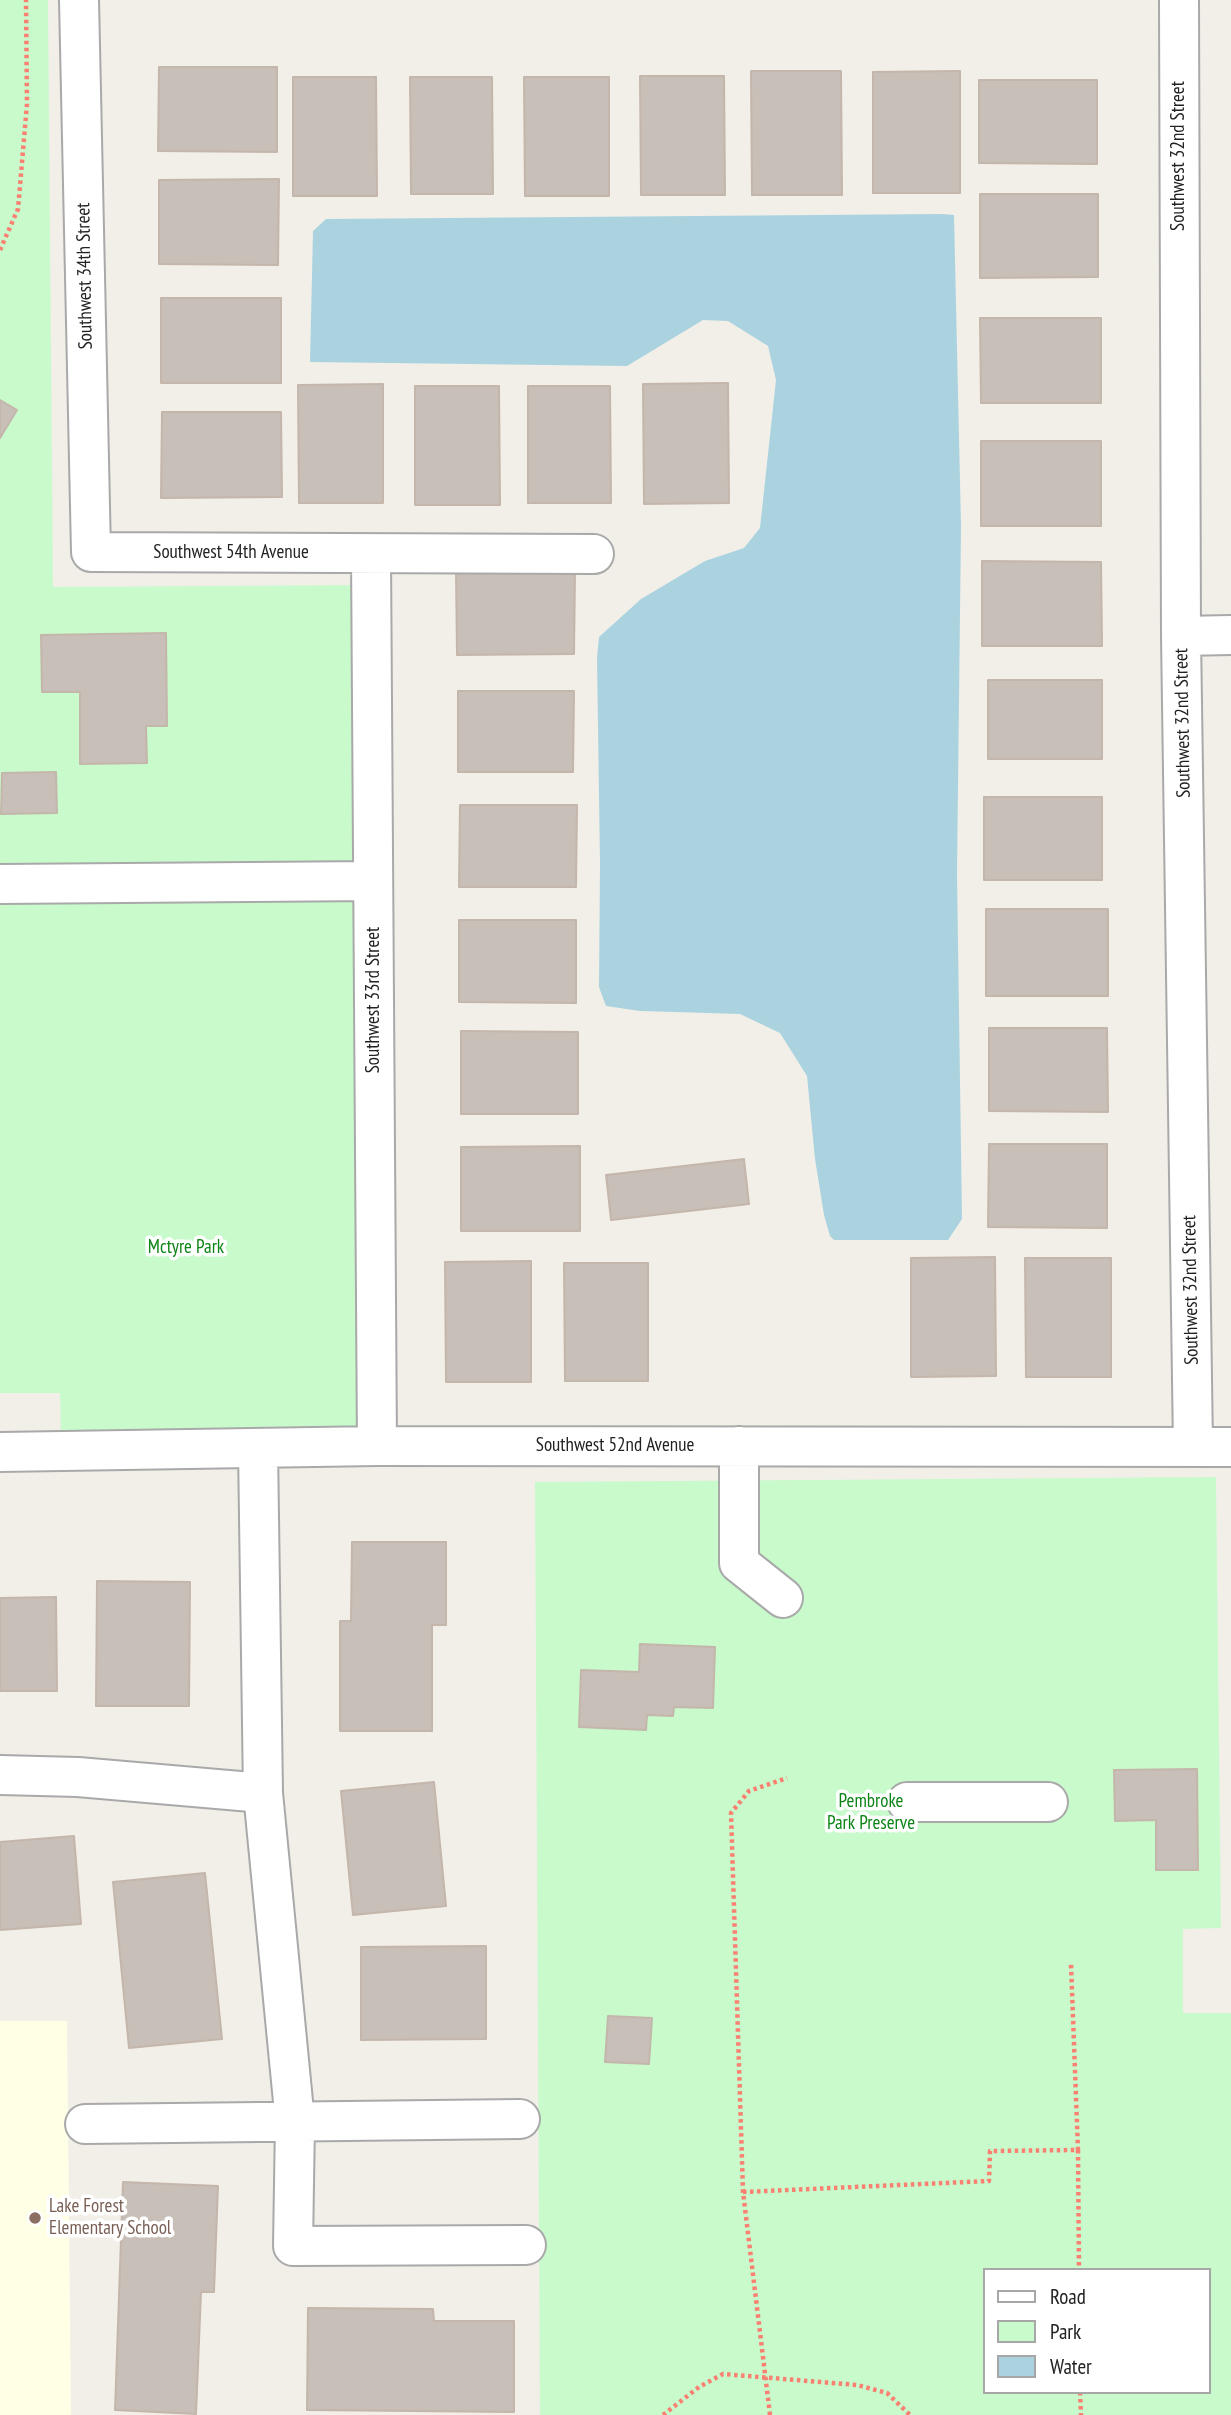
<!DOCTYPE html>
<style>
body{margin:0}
#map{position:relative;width:1231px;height:2415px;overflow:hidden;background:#f2efe9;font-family:"PT Sans Narrow",sans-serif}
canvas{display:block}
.legend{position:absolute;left:983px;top:2268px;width:228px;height:126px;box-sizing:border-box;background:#fff;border:2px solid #a7a7a7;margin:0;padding:9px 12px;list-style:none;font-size:21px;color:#222}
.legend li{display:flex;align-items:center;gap:14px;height:35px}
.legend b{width:35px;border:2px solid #a7a7a7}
</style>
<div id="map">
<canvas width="1231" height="2415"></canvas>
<ul class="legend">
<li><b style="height:9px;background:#fff"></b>Road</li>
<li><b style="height:19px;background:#c8facc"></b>Park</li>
<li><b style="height:19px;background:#aad3df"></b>Water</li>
</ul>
</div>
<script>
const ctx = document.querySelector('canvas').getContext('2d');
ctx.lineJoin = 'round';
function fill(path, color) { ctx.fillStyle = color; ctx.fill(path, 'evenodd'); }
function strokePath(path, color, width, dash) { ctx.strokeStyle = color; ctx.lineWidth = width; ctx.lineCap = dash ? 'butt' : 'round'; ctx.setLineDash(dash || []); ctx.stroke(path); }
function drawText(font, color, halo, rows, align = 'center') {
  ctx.font = font + ' "PT Sans Narrow",sans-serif'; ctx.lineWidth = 7; ctx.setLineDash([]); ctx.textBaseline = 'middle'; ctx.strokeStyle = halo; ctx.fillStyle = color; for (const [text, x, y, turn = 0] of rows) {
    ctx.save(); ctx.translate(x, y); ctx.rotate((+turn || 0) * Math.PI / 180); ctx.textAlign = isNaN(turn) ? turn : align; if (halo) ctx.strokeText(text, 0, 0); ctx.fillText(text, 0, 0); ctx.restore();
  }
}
fill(new Path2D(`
 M0,2021H67L71,2415H0Z`), '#ffffe5');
fill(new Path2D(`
 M0,0H48L53,587L367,585L374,1433L61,1437L60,1393H0Z
 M1216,1477L1221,1928L1183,1929V2013H1231V2415H540L535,1482ZM984,2270H1208V2392H984Z`), '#c8facc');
fill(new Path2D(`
 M941,214L954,215L961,526L957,874L962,1219L948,1240H834L830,1236L824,1215L815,1159L807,1076L780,1033L740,1014L640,1011L606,1006L599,987L600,863L597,658L599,637L641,599L705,561L744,548L760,528L776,380L768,346L728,321L703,320L627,366L310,362L313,231L326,219Z`), '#aad3df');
const building = new Path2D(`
 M159,67H277V152L158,151Z
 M751,71H841L842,195H752Z
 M960,71V193H873V72Z
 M640,76H724L725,195H641Z
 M293,77H376L377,196H293Z
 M410,77H492L493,194H411Z
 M524,77H609V196H525Z
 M979,80H1097V164L979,163Z
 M279,179L278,265L159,264V180Z
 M980,194H1098V277L980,278Z
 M161,298H281V383H161Z
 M980,318H1101V403H981Z
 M728,383L729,503L644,504L643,384Z
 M383,384V503H299L298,385Z
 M415,386H499L500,505H415Z
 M528,386H610L611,503H528Z
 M0,400L17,410L0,438Z
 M162,412H281L282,497L161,498Z
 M981,441H1101V526H981Z
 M982,561L1101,562L1102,646H982Z
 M456,571H575L574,654L457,655Z
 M166,633L167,726H146L147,763L80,764V692H42L41,635Z
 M988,680H1102V759H988Z
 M458,691H574L573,772H458Z
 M56,772L57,813L1,814L2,773Z
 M984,797H1102V880H984Z
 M460,805H577L576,887H459Z
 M986,909H1108V996H986Z
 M459,920H576V1003L459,1002Z
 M989,1028H1107L1108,1112L989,1111Z
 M461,1031L578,1032V1114H461Z
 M989,1144H1107V1228L988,1227Z
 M580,1146V1231H461V1147Z
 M744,1159L749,1204L611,1220L606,1175Z
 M995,1257L996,1376L911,1377V1258Z
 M1025,1258H1111V1377H1026Z
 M531,1261V1382H446L445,1262Z
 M564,1263H648V1381H565Z
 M352,1542H446V1625H432V1731H340V1621H351Z
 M97,1581L190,1582L189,1706H96Z
 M56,1597L57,1691H0V1598Z
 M640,1644L715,1647L713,1708L674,1707L673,1716L647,1715L646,1730L579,1727L581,1670L639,1672Z
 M1197,1769L1198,1870H1156V1820L1115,1821L1114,1770Z
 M434,1782L446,1906L353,1915L341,1791Z
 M74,1836L81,1924L0,1930V1842Z
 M205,1873L222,2039L129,2048L113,1882Z
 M486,1946V2039L361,2040V1947Z
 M608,2016L652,2018L649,2064L605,2062Z
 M123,2182L218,2186L214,2292H201L196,2414L115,2410Z
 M308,2308L433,2309L434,2321H514V2412L307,2410Z`);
fill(building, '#c7bfb8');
strokePath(building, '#c4b6ab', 2);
const minor = new Path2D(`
 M79,0L91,552L594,554
 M1179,0L1181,636L1193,1446
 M371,554L377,1446
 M1181,636L1231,635
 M0,884L373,881
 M739,1446V1563L783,1598
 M258,1448L263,1793L295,2122L293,2246L526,2245
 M0,1452L377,1446L1231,1447
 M0,1775L78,1777L263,1793
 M907,1802H1048
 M85,2124L520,2119`);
strokePath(minor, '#a9a9a9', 42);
strokePath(new Path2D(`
 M0,250L18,209L27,104L26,0
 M1078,2150L1079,2270
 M743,2192L989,2181L990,2151L1078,2150L1071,1964
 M1080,2392L1081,2415
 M663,2415L699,2387L723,2374L857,2385L887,2393L910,2415
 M770,2415L743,2192L731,1813L749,1791L787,1778`), '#fa8072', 4.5, [3.5, 3.5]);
strokePath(minor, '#fff', 38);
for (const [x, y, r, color] of [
 [35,2218,7,"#8d6e63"]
]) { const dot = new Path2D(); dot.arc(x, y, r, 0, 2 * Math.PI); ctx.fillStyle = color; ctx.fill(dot); strokePath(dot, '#fff', 2.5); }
drawText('19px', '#222', '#fff', [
 ["Southwest 32nd Street",1179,156,-90],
 ["Southwest 34th Street",85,276,-91],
 ["Southwest 54th Avenue",231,553],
 ["Southwest 32nd Street",1183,723,-91],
 ["Southwest 33rd Street",374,1000,-90],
 ["Southwest 32nd Street",1191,1290,-91],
 ["Southwest 52nd Avenue",615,1446]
]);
drawText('19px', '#0c8416', '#fff', [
 ["Mctyre Park",186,1248],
 ["Pembroke",871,1802],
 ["Park Preserve",871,1824]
]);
drawText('19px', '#785e54', '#fff', [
 ["Lake Forest",49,2207],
 ["Elementary School",49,2229]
], 'left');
</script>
